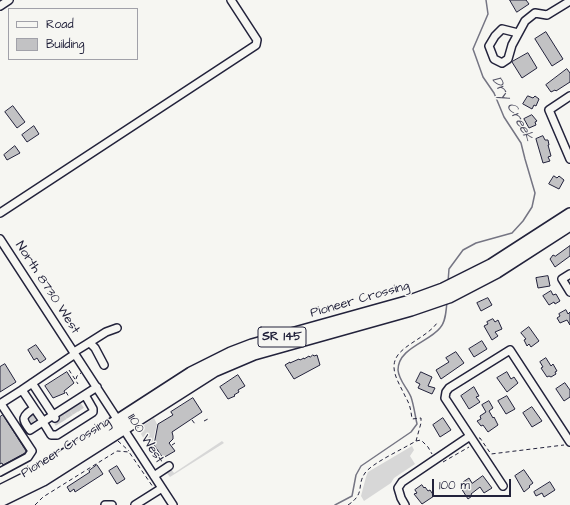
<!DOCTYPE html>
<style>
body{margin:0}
#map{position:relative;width:570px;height:505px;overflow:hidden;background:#f6f6f2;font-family:"Architects Daughter",sans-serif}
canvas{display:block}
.legend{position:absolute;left:8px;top:8px;width:130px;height:52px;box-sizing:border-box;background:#f6f6f2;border:1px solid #a1a1a9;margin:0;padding:5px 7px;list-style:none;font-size:12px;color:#22223b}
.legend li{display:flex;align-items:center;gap:8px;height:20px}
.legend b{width:20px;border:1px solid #a1a1a9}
.scale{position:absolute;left:432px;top:479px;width:79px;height:18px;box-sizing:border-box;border:2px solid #22223b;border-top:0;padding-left:5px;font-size:12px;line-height:14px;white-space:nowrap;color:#22223b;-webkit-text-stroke:3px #f6f6f2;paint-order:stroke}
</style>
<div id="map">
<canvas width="570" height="505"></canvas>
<ul class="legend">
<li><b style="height:5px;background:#f6f6f2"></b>Road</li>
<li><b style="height:11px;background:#c2c2c4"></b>Building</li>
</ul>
<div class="scale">100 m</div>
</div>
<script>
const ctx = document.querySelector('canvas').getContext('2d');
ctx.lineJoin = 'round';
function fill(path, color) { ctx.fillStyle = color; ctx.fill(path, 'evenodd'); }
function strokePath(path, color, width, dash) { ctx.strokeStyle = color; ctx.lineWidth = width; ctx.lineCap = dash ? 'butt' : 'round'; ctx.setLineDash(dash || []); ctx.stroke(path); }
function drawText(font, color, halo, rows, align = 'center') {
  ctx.font = font + ' "Architects Daughter",sans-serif'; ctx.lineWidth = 3; ctx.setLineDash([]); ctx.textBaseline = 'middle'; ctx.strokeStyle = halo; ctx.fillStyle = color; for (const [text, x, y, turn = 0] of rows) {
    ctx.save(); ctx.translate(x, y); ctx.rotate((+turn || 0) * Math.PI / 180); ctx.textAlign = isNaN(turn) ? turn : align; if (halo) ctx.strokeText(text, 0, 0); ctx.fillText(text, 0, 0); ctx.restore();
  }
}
fill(new Path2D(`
 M154,418L157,424L152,445L149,448L141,434L143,429L144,425Z
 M222,441L224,443L170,477L166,472L171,469L174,473Z
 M412,446L414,450L410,456L415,464L394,478L391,483L364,501L361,496L366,477L368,472Z`), '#d7d7d7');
strokePath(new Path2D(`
 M448,282L449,269L463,250L476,243L512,233L523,221L532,207L535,193L525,159L521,143L504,117L494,93L483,77L473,49L488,14L486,0
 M335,505L352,496L356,475L361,466L411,432L417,424C415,415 414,406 411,397C407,387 399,381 398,370C398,348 429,342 440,328C446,322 446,310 447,302`), '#757583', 1.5);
const building = new Path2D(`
 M510,0H526L529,4L517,12Z
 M546,32L563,59L552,66L535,39Z
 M528,53L537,68L522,78L512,62Z
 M567,69L570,73V82L556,91L555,90L551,92L546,85Z
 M528,96L533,98L535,96L539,99L536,106L534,105L532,109L523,104Z
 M13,106L25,122L17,128L5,112Z
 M532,115L537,121L535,122L536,125L529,128L524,119Z
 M34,126L39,134L27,142L22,135Z
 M543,136L545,140H548L549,145H548L551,156L548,157L550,161L543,163L536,139Z
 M15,146L20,153L7,160L4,155Z
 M554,176L557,178L559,176L564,180L559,189L549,184Z
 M570,246V256L555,267L550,259L553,255L555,256Z
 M548,276L550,286L538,288L536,278Z
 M551,291L553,295L556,294L560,301L555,304L554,302L549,305L543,296Z
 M488,298L492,305L481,311L477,303Z
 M566,310L568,314L570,312V325L567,320L560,323L557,318L560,316L559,314Z
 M493,319L495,322L498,320L502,329L495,332L498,336L492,340L484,326L488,324L487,322Z
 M529,327L539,341L531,347L529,344L527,346L524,340L526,339L521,333Z
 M482,341L487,349L474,357L469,349Z
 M36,345L46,359L40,363L37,358L34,360L28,350Z
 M456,352L464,363L441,379L436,370L449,362L446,358Z
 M313,355L314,356L317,355L320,365L294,379L285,365L290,362V363L299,359L300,360L304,358V359L309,356L310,357Z
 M546,358L551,366L553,364L557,371L555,372L556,374L551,377L549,376L547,377L541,368L543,367L540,362Z
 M5,364L16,382L0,392V367Z
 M67,372L74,383L64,391L65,393L53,398L45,386Z
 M421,372L432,377L428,386L435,388L432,394L418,388L420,384L416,382Z
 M507,372L511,379L514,377L518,383L507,392L497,378Z
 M238,375L245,386L238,390L239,392L234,395L235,396L228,399L220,387Z
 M565,383L570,390V397L564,401L556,389Z
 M474,387L479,396L476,397L480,402L469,409L461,396Z
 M507,396L515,409L506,414L498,401Z
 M193,398L202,412L172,432L173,436V439L169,443L175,451L163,458L154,445L158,424L173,415L171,412Z
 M489,401L493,408L489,411L493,418L494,417L498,425L488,432L483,425L481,426L477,421L481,419L480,416L486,412L482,405Z
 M532,407L542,421L532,427L523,413Z
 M3,415L26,451L25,453L3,465L2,463L0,464V417Z
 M443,418L451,430L440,437L433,425Z
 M97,465L103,474L75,492L74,489L70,492L67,487L90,472L89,471Z
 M117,466L125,479L117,484L109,471Z
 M524,470L533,483L529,486L530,487L524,492L515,476Z
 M483,476L492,488L484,493L480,487L471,494L472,496L468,499L461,488L465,485L463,482L469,478L472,483Z
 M550,482L555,490L544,497L542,493L536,496L534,492Z
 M422,485L424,488L425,487L428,491L430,490L434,496L422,504L414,494L417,493L415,490Z`);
fill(building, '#c2c2c4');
strokePath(building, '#22223b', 1);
strokePath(new Path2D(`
 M77,404L84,414
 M72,407L79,418
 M66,411L73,422
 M60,415L67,426
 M30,416L34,421
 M55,418L62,429`), '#cccccd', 7, [7, 3.5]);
const minor = new Path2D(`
 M0,6L9,0
 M518,33L502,29L495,36L489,46L494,59L502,63L508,59L512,45L525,21L535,13L547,15L570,1
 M570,96L549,110L570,159
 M0,213L256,45L257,40L231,0
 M0,239L173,505
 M570,274L562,279L570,292
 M87,344L106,332L117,328
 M74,352L87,344L90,343L95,348L104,365
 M75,354L22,390L34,408C22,417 21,418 30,430L97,387
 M32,383L55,418
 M0,404L22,390
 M34,408L43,421
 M43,422L51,435H57L90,414L93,412V409L85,395
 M0,472L28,457L32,451L1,404
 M154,476L169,466
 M503,486L445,398L446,392L449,388L510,350L570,442
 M105,505H112
 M135,505L162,488
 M405,505L401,498L398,488L402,482L470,436`);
const highway = new Path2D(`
 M0,491L38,472L191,373L231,353L252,345L410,301L443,289L491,265L570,214
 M0,501L43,480L214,371L254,354L411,310L449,297L497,272L570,225`);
strokePath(minor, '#22223b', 10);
strokePath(highway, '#22223b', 14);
strokePath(new Path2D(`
 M69,370L78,384
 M76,379L77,376L81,373
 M66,392L69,397
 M192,420L195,424
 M204,421L208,419
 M479,438H480L491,454L564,445
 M118,441L129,451
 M416,441L421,440L428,447L432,454
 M172,445L175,443
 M155,457L160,454L164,460
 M443,462L469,447
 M35,505L43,497L117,451L129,452L153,487
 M348,505C366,493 356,486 365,473C372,463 403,449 416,441L421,423V418L412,419C411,411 410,404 406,398C398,380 384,364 405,348C415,340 430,333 437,323`), '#22223b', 1, [4, 3]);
strokePath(minor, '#f6f6f2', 7);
strokePath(highway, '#f6f6f2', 11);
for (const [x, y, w] of [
 [282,337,48]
]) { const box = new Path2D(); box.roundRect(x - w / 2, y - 10, w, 20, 3); ctx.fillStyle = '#f6f6f2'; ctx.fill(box); strokePath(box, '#22223b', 1); }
drawText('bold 12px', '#22223b', null, [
 ["SR 145",282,337]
]);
drawText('13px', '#22223b', '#f6f6f2', [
 ["North 8730 West",47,288,57],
 ["Pioneer Crossing",360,300,-16],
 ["1100 West",145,439,57],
 ["Pioneer Crossing",66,448,-32]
]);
drawText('italic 14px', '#535365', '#f6f6f2', [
 ["Dry Creek",512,109,61]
]);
</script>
